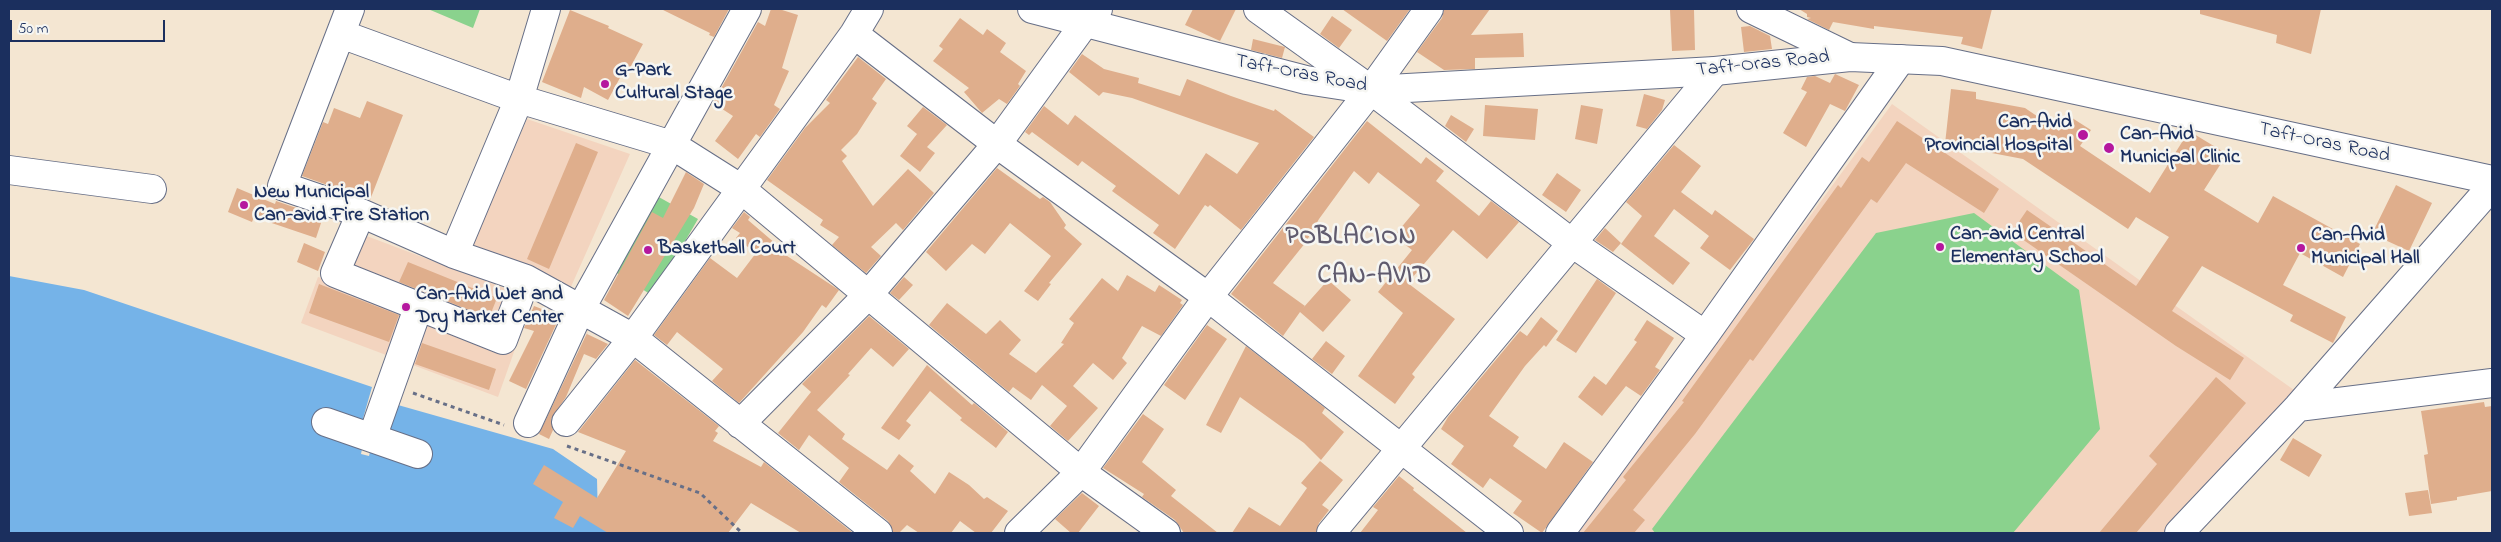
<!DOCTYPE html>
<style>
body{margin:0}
#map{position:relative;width:2501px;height:542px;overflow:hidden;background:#f4e6d2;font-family:"Indie Flower",sans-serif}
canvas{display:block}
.frame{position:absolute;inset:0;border:10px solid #1b2f5e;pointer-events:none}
.scale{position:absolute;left:10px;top:20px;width:155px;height:22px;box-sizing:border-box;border:2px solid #1b2f5e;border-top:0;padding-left:6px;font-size:15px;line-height:18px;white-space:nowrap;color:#1b2f5e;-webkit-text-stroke:4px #f6f6f2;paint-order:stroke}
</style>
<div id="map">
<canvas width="2501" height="542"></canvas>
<div class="frame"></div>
<div class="scale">50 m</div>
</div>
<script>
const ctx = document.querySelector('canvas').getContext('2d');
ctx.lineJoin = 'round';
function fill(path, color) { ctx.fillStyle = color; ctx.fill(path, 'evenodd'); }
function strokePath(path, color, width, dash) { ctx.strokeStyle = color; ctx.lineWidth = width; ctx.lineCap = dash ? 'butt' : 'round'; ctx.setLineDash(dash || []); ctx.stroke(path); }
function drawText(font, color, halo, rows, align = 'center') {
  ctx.font = font + ' "Indie Flower",sans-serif'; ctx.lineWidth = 5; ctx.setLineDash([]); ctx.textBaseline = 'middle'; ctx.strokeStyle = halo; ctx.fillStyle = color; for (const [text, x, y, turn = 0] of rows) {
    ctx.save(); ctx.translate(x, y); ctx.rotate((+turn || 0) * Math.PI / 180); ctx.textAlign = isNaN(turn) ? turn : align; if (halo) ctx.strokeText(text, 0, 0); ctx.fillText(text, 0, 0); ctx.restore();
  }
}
fill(new Path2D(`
 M1892,104L2294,390L2170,533H1578Z
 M527,119L630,154L570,289L473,245Z
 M364,235L512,291L494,340L515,349L498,397L301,323L318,277L344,286Z`), '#f3d4bf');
fill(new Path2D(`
 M428,9H480L473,28Z
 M657,196L698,219L653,296L612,270Z
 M1974,213L2079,290L2100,429L2013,533H1655L1652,529L1876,233Z`), '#8ad28d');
fill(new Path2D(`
 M9,276L84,290L372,387L362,422L322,409L316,432L362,449L361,454L369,456L370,452L418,468L426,445L388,432L398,405L553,449L597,479L598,521L617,533H9Z`), '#75b3e8');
fill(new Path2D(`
 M661,9H729L714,37L709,35L710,33Z
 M771,9H779L798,15L782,68L789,71L774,105L780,109L760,137L756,134L738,159L715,141L733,116L713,103L758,22L765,26Z
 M1193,9H1236L1220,41L1185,25Z
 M1342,9H1410L1387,41Z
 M1444,9H1490L1471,35L1523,33L1524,57L1475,58V69L1444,70L1417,52L1442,18Z
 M1799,9H1992L1982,49L1961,44L1963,37L1874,26V29L1833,22L1829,30L1807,19L1811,18L1807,17V14Z
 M2200,9H2321L2311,54L2276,43L2277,35L2200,14Z
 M570,10L609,26L608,28L643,44L626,75L622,74L608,100L584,87L581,98L542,82Z
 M1670,10H1694L1695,50L1672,51Z
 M1332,16L1352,30L1339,48L1320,34Z
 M960,18L983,35L987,29L1006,43L1000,52L1026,71L1018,84L1020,86L1007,104L999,99L982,113L964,92L969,88L933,61L943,49L939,46Z
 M1750,26L1770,36L1772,49L1744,52L1741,27Z
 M1253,39L1285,47L1282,58L1251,50Z
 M1082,54L1104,69L1139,78L1138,83L1180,96L1187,79L1231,96L1274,111L1275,109L1314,137L1241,230L1210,205L1208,207L1205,205L1175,249L1153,233L1159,225L1112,191L1116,186L1082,161L1078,166L1032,132L1029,135L1025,132L1044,106L1068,125L1075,115L1179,195L1206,153L1237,174L1259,143L1132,98L1103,92L1099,96L1069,72Z
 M858,57L886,79L872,99L877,103L857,134L841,150L847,156L842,161L873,206L908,169L934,193L903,230L896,223L871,247L881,256L866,273L832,245L839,237L820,225L823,220L767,180L805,128L830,103L826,100Z
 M1835,74L1859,85L1845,111L1830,104L1806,147L1783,133L1807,92L1801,89L1807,77L1815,76L1830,83Z
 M1951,89L1976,92V99L2025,108L2059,131L2069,116L2091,130L2080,146L2150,193L2189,131L2227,154L2204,190L2258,223L2273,196L2360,244L2343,277L2300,253L2283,285L2346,317L2333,343L2290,321L2293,315L2202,266L2172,311L2244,358L2230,380L2176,346L2012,232L2027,210L2136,286L2169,237L2136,217L2128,229L2023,159L1945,144Z
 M1644,94L1665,100L1662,110L1647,129L1636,126Z
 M367,101L403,115L370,200L302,176L323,122L328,124L334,108L360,118Z
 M1485,105L1538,109L1535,140L1483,136Z
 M1581,105L1603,109L1597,144L1575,139Z
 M923,107L947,125L927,147L935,153L920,172L900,156L917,134L907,126Z
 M1451,115L1474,129L1466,142L1445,126Z
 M1367,121L1421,164L1426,157L1444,171L1436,181L1479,216L1491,201L1519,222L1487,259L1453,230L1412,278L1409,284L1455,319L1412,374L1415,377L1395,404L1358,376L1403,313L1378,292L1412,250L1394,236L1420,205L1378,172L1369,184L1354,171L1319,219L1306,242L1273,283L1305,306L1303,308L1328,280L1351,300L1323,332L1300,312L1283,336L1231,294Z
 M1897,121L1999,189L1984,213L1906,163L1877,203L1871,199L1753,361L1750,359L1695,434L1633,510L1645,520L1634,533H1583L1626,480L1623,477L1684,402L1682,401L1838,185L1841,188L1862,157L1869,162Z
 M576,143L598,152L549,269L527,259Z
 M1674,145L1701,166L1681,192L1712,215L1715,210L1754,239L1730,270L1700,248L1709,236L1674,209L1654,236L1690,263L1673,285L1621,244L1642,216L1626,202Z
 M997,168L1040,199L1043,197L1050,202L1066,225L1064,228L1082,244L1049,283L1051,284L1038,301L1024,291L1051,256L1010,223L985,254L972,244L946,271L926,252Z
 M686,172L704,184L694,208L628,316L604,300L652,212L663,218Z
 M1557,173L1581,190L1566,212L1542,195Z
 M2396,185L2432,203L2409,251L2372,234Z
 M237,188L275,204L276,201L323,217L316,238L254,217L252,222L228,212Z
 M744,212L750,217L748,220L783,250L781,252L839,290L826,308L822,305L803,332L739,403L712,381L723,369L677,332L667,345L654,335L710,258L737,278L756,253L736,238L740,233L732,228Z
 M1605,228L1621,243L1613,252L1595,240Z
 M304,243L325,252L318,271L297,262Z
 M408,262L497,298L489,318L399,282Z
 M1127,275L1155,292L1159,285L1182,300L1180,303L1183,305L1161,336L1142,326L1122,358L1127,363L1113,380L1093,363L1073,386L1098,408L1068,441L1050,426L1067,406L1042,385L1031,400L1013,387L1009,392L929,325L947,303L986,334L1000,320L1021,340L1009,354L1036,373L1064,344L1061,343L1074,323L1069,319L1102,278L1118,291Z
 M904,277L913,285L899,300L890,293Z
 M1597,279L1616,293L1576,353L1556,340Z
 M319,284L399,315L389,342L309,313Z
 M534,306L560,316L526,389L509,381L534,331L524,328Z
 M869,316L909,349L893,367L871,348L848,374L850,375L817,410L845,434L842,439L887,470L899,454L914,466L910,471L935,494L949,472L969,485L984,499L987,497L1008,511L991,533H976L960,521L951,533H919L907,525L899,533H893L888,521L839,482L849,468L809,435L799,450L778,433L811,392L802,384Z
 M1541,317L1558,331L1546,347L1544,345L1525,366L1489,416L1519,437L1513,446L1546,469L1564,442L1593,462L1542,533L1513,513L1522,501L1490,478L1483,488L1451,464L1464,446L1441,429L1448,417L1520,331L1527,336Z
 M1647,320L1674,338L1655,367L1660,370L1641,396L1626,386L1602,416L1578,397L1594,376L1606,385L1637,342L1634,340Z
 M1207,325L1227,339L1185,400L1164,385Z
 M588,331L587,334L608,344L596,359L584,354L566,397L551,419L553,430L549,439L539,434Z
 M1326,341L1345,356L1332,374L1312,359Z
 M422,343L496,369L489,390L415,364Z
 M1246,346L1325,408L1322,413L1344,432L1321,460L1304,443L1240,397L1221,433L1206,425Z
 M635,360L719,426L715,431L718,433L713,441L761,467L764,462L853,533H801L751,503L728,533H608L580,516L573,528L554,518L563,502L533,484L544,465L597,498L626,451L578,432Z
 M927,365L972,405L974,403L1008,432L996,448L960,420L962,418L930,391L906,421L911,425L899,440L881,428Z
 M2216,377L2246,403L2136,533H2099L2157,464L2149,456Z
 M2484,402L2485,407L2492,406V491L2457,497V500L2431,504L2424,455L2428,454L2421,411Z
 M1143,414L1164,429L1142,462L1176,490L1171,496L1218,533H1184L1175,520L1142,497L1144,494L1103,468Z
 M2293,438L2322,455L2309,477L2280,460Z
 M1320,461L1343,480L1322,505L1329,510L1319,523L1316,533H1232L1249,507L1280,526L1307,488L1301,483Z
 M1399,476L1414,488L1413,490L1467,533H1360L1378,510L1373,507Z
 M2428,490L2432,513L2409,516L2405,493Z
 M1082,493L1099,506L1078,533H1071L1055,519Z`), '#dfae8c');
const minor = new Path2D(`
 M350,9L282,186L361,213L454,254L526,279L633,338L878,533
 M1258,9L1371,90L1572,243L1705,335
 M1751,9L1850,57
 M341,34L519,99L672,145L740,188L1081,472L1166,533
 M854,34L997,144L1208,297L1509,533
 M9,170L152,189
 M361,213L335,273L503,340L526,279
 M454,254L519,99L546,9
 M2298,407L2492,383
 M326,422L418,454
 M566,422L633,338L854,34L869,9
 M528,423L580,310L747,9
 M740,424L868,295L997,144L1085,23L1098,9
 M372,438L418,308
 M1019,533L1081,472L1208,297L1371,90L1429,9
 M1331,533L1715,71
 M1560,533L1705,335L1901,59
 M2179,533L2298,407L2492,186`);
const major = new Path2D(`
 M1032,9L1306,80L1371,90L1715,71L1850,57L1942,61L2492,180`);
strokePath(minor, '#676f87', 30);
strokePath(major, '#676f87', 30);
strokePath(new Path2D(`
 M413,393L504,425
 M567,446L700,493L742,533`), '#676f87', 3, [4, 4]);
strokePath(minor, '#fff', 28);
strokePath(major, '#fff', 28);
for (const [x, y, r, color] of [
 [605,84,5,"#b5179e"],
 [2083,135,6,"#b5179e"],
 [2109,148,6,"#b5179e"],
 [244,205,5,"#b5179e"],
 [1940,247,5,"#b5179e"],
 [2301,248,5,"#b5179e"],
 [648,250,5,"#b5179e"],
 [406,307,5,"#b5179e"]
]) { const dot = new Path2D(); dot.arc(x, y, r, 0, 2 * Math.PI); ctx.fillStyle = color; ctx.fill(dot); strokePath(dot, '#f6f6f2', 2); }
drawText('20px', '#1b2f5e', '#f6f6f2', [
 ["Taft-Oras Road",1763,65,-6],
 ["Taft-Oras Road",1301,75,11],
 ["Taft-Oras Road",2324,144,12]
]);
drawText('bold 20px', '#1b2f5e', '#f6f6f2', [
 ["G-Park",615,72],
 ["Cultural Stage",615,95],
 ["Can-Avid",2072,124,"right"],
 ["Provincial Hospital",2072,147,"right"],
 ["Can-Avid",2120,136],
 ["Municipal Clinic",2120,159],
 ["New Municipal",254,194],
 ["Can-avid Fire Station",254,217],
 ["Can-avid Central",1950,236],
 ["Elementary School",1950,259],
 ["Can-Avid",2311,237],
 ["Municipal Hall",2311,260],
 ["Basketball Court",658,250],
 ["Can-Avid Wet and",416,296],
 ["Dry Market Center",416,319]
], 'left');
ctx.letterSpacing = '1px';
drawText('bold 25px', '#605b6e', '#f6f6f2', [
 ["POBLACION",1351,239],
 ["CAN-AVID",1375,278]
]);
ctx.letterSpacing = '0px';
</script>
